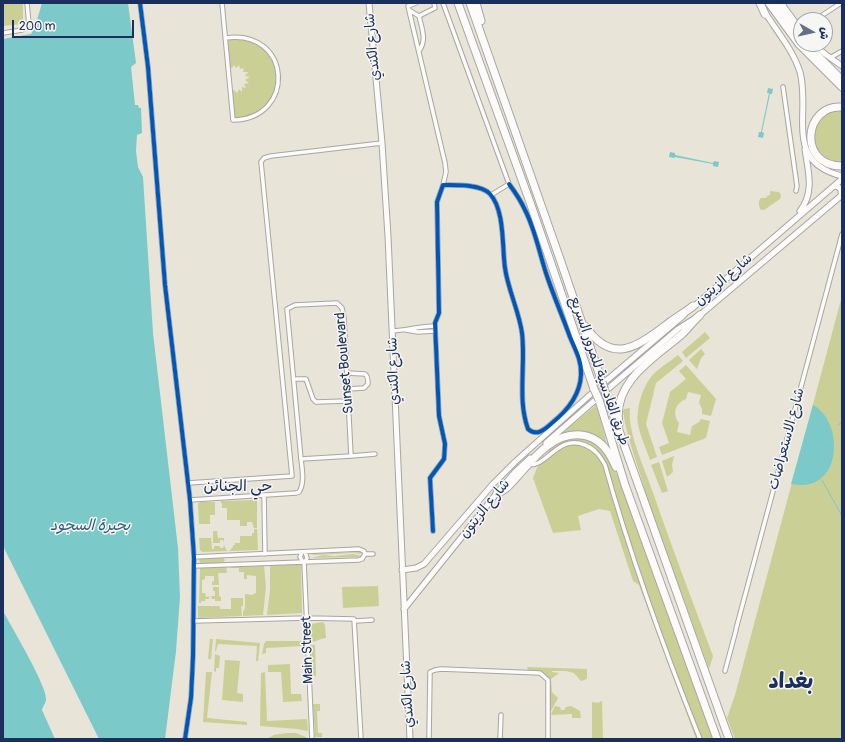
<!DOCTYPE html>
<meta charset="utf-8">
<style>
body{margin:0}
#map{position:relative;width:845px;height:742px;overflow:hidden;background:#e8e4d7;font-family:Pangolin,"Playpen Sans Arabic",sans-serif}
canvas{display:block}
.frame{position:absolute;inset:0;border:4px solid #1b2f5e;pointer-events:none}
.north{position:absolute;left:793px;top:12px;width:40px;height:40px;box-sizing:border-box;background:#f6f6f2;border:1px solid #9ea6b7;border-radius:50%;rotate:98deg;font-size:11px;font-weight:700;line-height:16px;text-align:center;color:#1b2f5e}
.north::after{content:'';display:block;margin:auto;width:14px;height:18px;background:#636e88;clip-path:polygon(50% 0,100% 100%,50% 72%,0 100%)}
.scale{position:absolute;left:12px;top:20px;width:122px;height:18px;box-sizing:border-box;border:2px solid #1b2f5e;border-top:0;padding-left:5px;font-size:12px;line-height:14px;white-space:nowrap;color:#1b2f5e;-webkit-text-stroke:3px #f6f6f2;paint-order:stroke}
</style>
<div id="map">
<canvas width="845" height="742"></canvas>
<div class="frame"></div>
<div class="north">ش</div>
<div class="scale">200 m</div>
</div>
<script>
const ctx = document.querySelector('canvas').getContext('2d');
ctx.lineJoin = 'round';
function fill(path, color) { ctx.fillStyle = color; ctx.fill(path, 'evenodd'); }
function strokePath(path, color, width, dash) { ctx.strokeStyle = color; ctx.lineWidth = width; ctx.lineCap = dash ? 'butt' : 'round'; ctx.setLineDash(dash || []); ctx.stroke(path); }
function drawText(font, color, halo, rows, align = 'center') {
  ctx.font = font + ' Pangolin,"Playpen Sans Arabic",sans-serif'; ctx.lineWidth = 3; ctx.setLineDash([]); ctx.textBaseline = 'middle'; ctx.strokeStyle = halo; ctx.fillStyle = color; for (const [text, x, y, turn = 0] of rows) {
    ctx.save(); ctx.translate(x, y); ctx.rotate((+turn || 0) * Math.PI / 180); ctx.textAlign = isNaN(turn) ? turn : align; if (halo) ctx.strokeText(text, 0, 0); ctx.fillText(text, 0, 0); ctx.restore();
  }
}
fill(new Path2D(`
 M3,3H23V24L3,26Z
 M233,38C244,39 257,42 265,50C278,63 281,93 266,107C262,110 255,114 250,116C246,118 239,118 235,118L232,91L234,90L237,93L239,89L242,92V87L246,88L244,84L249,83L245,80L250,77L245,76L248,72H243L244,68L240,69L239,65L236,68L234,65L232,68L230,67L228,40Z
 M842,110V163C837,162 831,162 827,160C812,153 811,130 820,119C825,112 834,111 842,110Z
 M770,191L779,192L781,195L780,199L764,210H761C758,206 758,201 761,198H766L767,196L770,195Z
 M842,296V739H735L727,718L735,695Z
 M705,332L710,338L686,358L682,352Z
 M701,349L705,354L701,358L697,369L689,360Z
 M678,355L683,361L656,383L646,424L657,457L650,460C646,448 640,436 638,424C636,409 642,388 651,377C658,368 670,362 678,355Z
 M686,365L716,399L711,416L702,414V409L699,403L701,395L688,392L686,399C675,403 672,414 679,423L677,432L690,435L692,426L699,422L701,419L710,421L706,438L662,455L659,447L669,443L662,423L670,392L686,379L679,371Z
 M596,405L605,436L608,452L636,523L715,739H696L639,585L633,581L610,511L599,509L578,516L581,530L553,533L533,478L537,468L560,435Z
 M630,408C627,431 644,467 652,490C671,545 692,600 713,656L709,669L647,498C640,469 627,441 623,411L624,409Z
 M674,456L672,465L673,472L667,477L662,461Z
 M659,462L668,491L662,493L651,465Z
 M257,500V528H254L252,522H247V526H240V520H227V508H222V503H221V501Z
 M200,502H215V515H210V524H199L198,504Z
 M254,529H257L258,550L229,551L233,547V545H235V543H240V536H252V533H254Z
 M213,531H217L218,538H224V543L223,540H220V543H213Z
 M199,538H211L212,549H214V546H220V548H223L224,545L227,551L202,552L200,550Z
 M360,552L362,554L354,553L315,555L311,554Z
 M353,554L362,556L359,557L311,558L323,555L335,556Z
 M223,558L225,560L223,563L202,564L199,561L201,559Z
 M299,564L301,565L302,613L267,615L270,590V565Z
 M226,566L227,573H218L219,585H212V582L214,581V576H205V579L202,580V593H205L206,597L209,596V599H205V601H201V603H199L200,568Z
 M264,566L266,587L263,615L243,616V612L245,608V594L253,595V594L256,593V576L247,575V579H244V572H239V568H231V567Z
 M378,586L379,606L343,608L342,587Z
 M213,587H219V596L221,597V601H215V599H212L211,596H215V591H213Z
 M231,598H243V606H241L242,616L198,618V606H220V609H231Z
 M323,622L325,625L326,638C320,638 317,642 311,642V624Z
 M210,639H213L211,659H208Z
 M216,639L260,643L258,661H256L257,646L218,644L216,651H215Z
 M266,641H303V646L266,648V653L262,654L264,644Z
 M311,645H315L316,676H312Z
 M215,654L220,656L219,668H216V672L214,671Z
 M225,660L240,661L237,693L243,694V702L222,700Z
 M290,664L291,694H301L302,701L283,702L281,672H268V665Z
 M527,667L587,669V679L581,681L574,673L566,671H552V672L559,673L551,679L552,692L558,698L551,711H549V678C541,670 539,670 528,670Z
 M206,672H212L207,718L247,722V725L203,722Z
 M265,672L267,721L307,719L308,731L297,729L260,726L261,673Z
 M602,701L603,739H592V702L598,703Z
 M313,704H320V711H317L318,733H322V737H315Z
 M555,706L560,707L561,710H564L566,707L571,706L580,711L581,718H572V714L552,715L551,714Z
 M286,733H296L306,737V739H266L274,735Z`), '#cacf96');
fill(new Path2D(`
 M42,3H128L136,63L131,67L135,105H138L139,108H141L142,133L137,135L136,151L138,167L143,177L153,333L178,548L180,597L176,651L165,739H99L3,546V39L31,34L35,27Z
 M768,88L773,89L772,94H770L762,132L764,133L763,138L758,137L759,132H761L769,93H767Z
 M670,152L675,153V155L713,163L714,161L719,162L718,167L713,166V164L675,157L674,158L669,157Z
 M813,405C845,422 843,495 791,484Z
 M3,611C11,626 47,686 46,699C46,703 43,706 42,710L55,739H3Z`), '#7cc9c9');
strokePath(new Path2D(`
 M838,425L842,422
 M822,480L842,516`), '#7cc9c9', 1);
const street = new Path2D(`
 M140,3L148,67L165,285L190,500L194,557L193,657L191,698L185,739
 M222,3L233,120C297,119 292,28 225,38
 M416,3L408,6L445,163L446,172L443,185
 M443,3L509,184L491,195
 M409,10L419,16L435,8L434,3
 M419,16C422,29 427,40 419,51
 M815,20L841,3
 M3,33L22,30L29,25L27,3
 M830,58L842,51
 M783,87L797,186L796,191
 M838,249L842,234
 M406,330L418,332L435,331
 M393,331C407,330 421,326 435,326
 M347,373L365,374C368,376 368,381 368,384L364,388L348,389
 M294,379H306L313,399L316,402L348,401
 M351,456L375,454
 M528,465C548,467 557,434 585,445C595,449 600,456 605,465C631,558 664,649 700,739
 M188,483L292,476L261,162L264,158L271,156L382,143
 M264,495L265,554
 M190,500L296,493L299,492C305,483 302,469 301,459L287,309L295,305L337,303L342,308L344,318L351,456L301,459
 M433,531L430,478L444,459L445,444L439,416L435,323L439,313L437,202L443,185C455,185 481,184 490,194C505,210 502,248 505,268C508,290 519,311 522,333C526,364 517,399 528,429C537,437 545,429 552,423C567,411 580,395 581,375C582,361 575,349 570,337C563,318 555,299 548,279C540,257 536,231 525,210C521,201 515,192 509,184
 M302,552L300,557L303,562
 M305,552L307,558L305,562
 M365,554H373
 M194,557L359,549L364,551L365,554L362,559L359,560L194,566
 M304,562L312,739
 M193,621L307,618L354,619L361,739
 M355,621L372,620
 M736,629L838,249
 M725,671L736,630
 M429,739L430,672L435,670L441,669L540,673L548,680V739
 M500,739L501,715`);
const secondary = new Path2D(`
 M369,3L382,143L388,236L410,739
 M781,3L801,30
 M764,11C776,30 793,50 800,72C811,112 783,162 842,176
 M813,44L825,54L842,66
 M834,186C840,186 842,190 841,196
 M800,211C815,192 808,171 805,149
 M691,309L842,179
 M606,381L684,315
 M609,388L678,329L700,315L842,195
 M546,443L594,401
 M402,570L416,568L424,564L493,484L516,461L591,394
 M404,609L497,493L516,471L530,458`);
const highway = new Path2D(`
 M458,3L531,205L594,389
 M470,3L561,262L602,382
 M476,3L481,21
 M760,3L765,14
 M769,3L799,44L842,87
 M775,3L801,38
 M781,3L782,4
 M806,44L842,80
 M842,107C804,104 797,166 842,166
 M585,326C614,368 640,344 670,322C678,316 686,312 693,306
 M606,394L729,739
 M599,400L625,485L717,739
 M619,424C612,382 654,358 681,335C688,329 693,321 700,315
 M497,493C506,491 510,484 516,478C533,459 553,432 581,435C600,437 609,451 616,467`);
strokePath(street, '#a6a6a4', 5.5);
strokePath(secondary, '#a6a6a4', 7);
strokePath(highway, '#a6a6a4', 9);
strokePath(street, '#fcfbf9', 3.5);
strokePath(secondary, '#fcfbf9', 5);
strokePath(highway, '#fcfbf9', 7);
const highwayBridge = new Path2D(`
 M602,382L606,394
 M594,389L599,400`);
strokePath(highwayBridge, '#a6a6a4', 9, []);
strokePath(highwayBridge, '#fcfbf9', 7);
strokePath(new Path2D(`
 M140,3L148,67L165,285L190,500L194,557L193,657L191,698L185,739
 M433,531L430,478L444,459L445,444L439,416L435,323L439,313L437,202L443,185C455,185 481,184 490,194C505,210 502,248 505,268C508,290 519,311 522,333C526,364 517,399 528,429C537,437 545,429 552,423C567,411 580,395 581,375C582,361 575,349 570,337C563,318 555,299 548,279C540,257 536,231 525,210C521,201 515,192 509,184`), '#0057b8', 4);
drawText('14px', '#1b2f5e', '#f6f6f2', [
 ["شارع الكندي",373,47,-95],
 ["شارع الزيتون",724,280,-41],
 ["Sunset Boulevard",345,363,-95],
 ["شارع الكندي",394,371,-92],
 ["طريق القادسية للمرور السريع",599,371,71],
 ["شارع الاستعراضات",787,439,-75],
 ["شارع الزيتون",485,509,-51],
 ["Main Street",308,650,-92],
 ["شارع الكندي",408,694,-93]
]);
drawText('italic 15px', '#2a5a7c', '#f6f6f2', [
 ["بحيرة السجود",90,526]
]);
drawText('16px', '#1b2f5e', '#f6f6f2', [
 ["حي الجنائن",238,487]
]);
drawText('bold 22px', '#1b2f5e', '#f6f6f2', [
 ["بغداد",791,682]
]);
</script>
